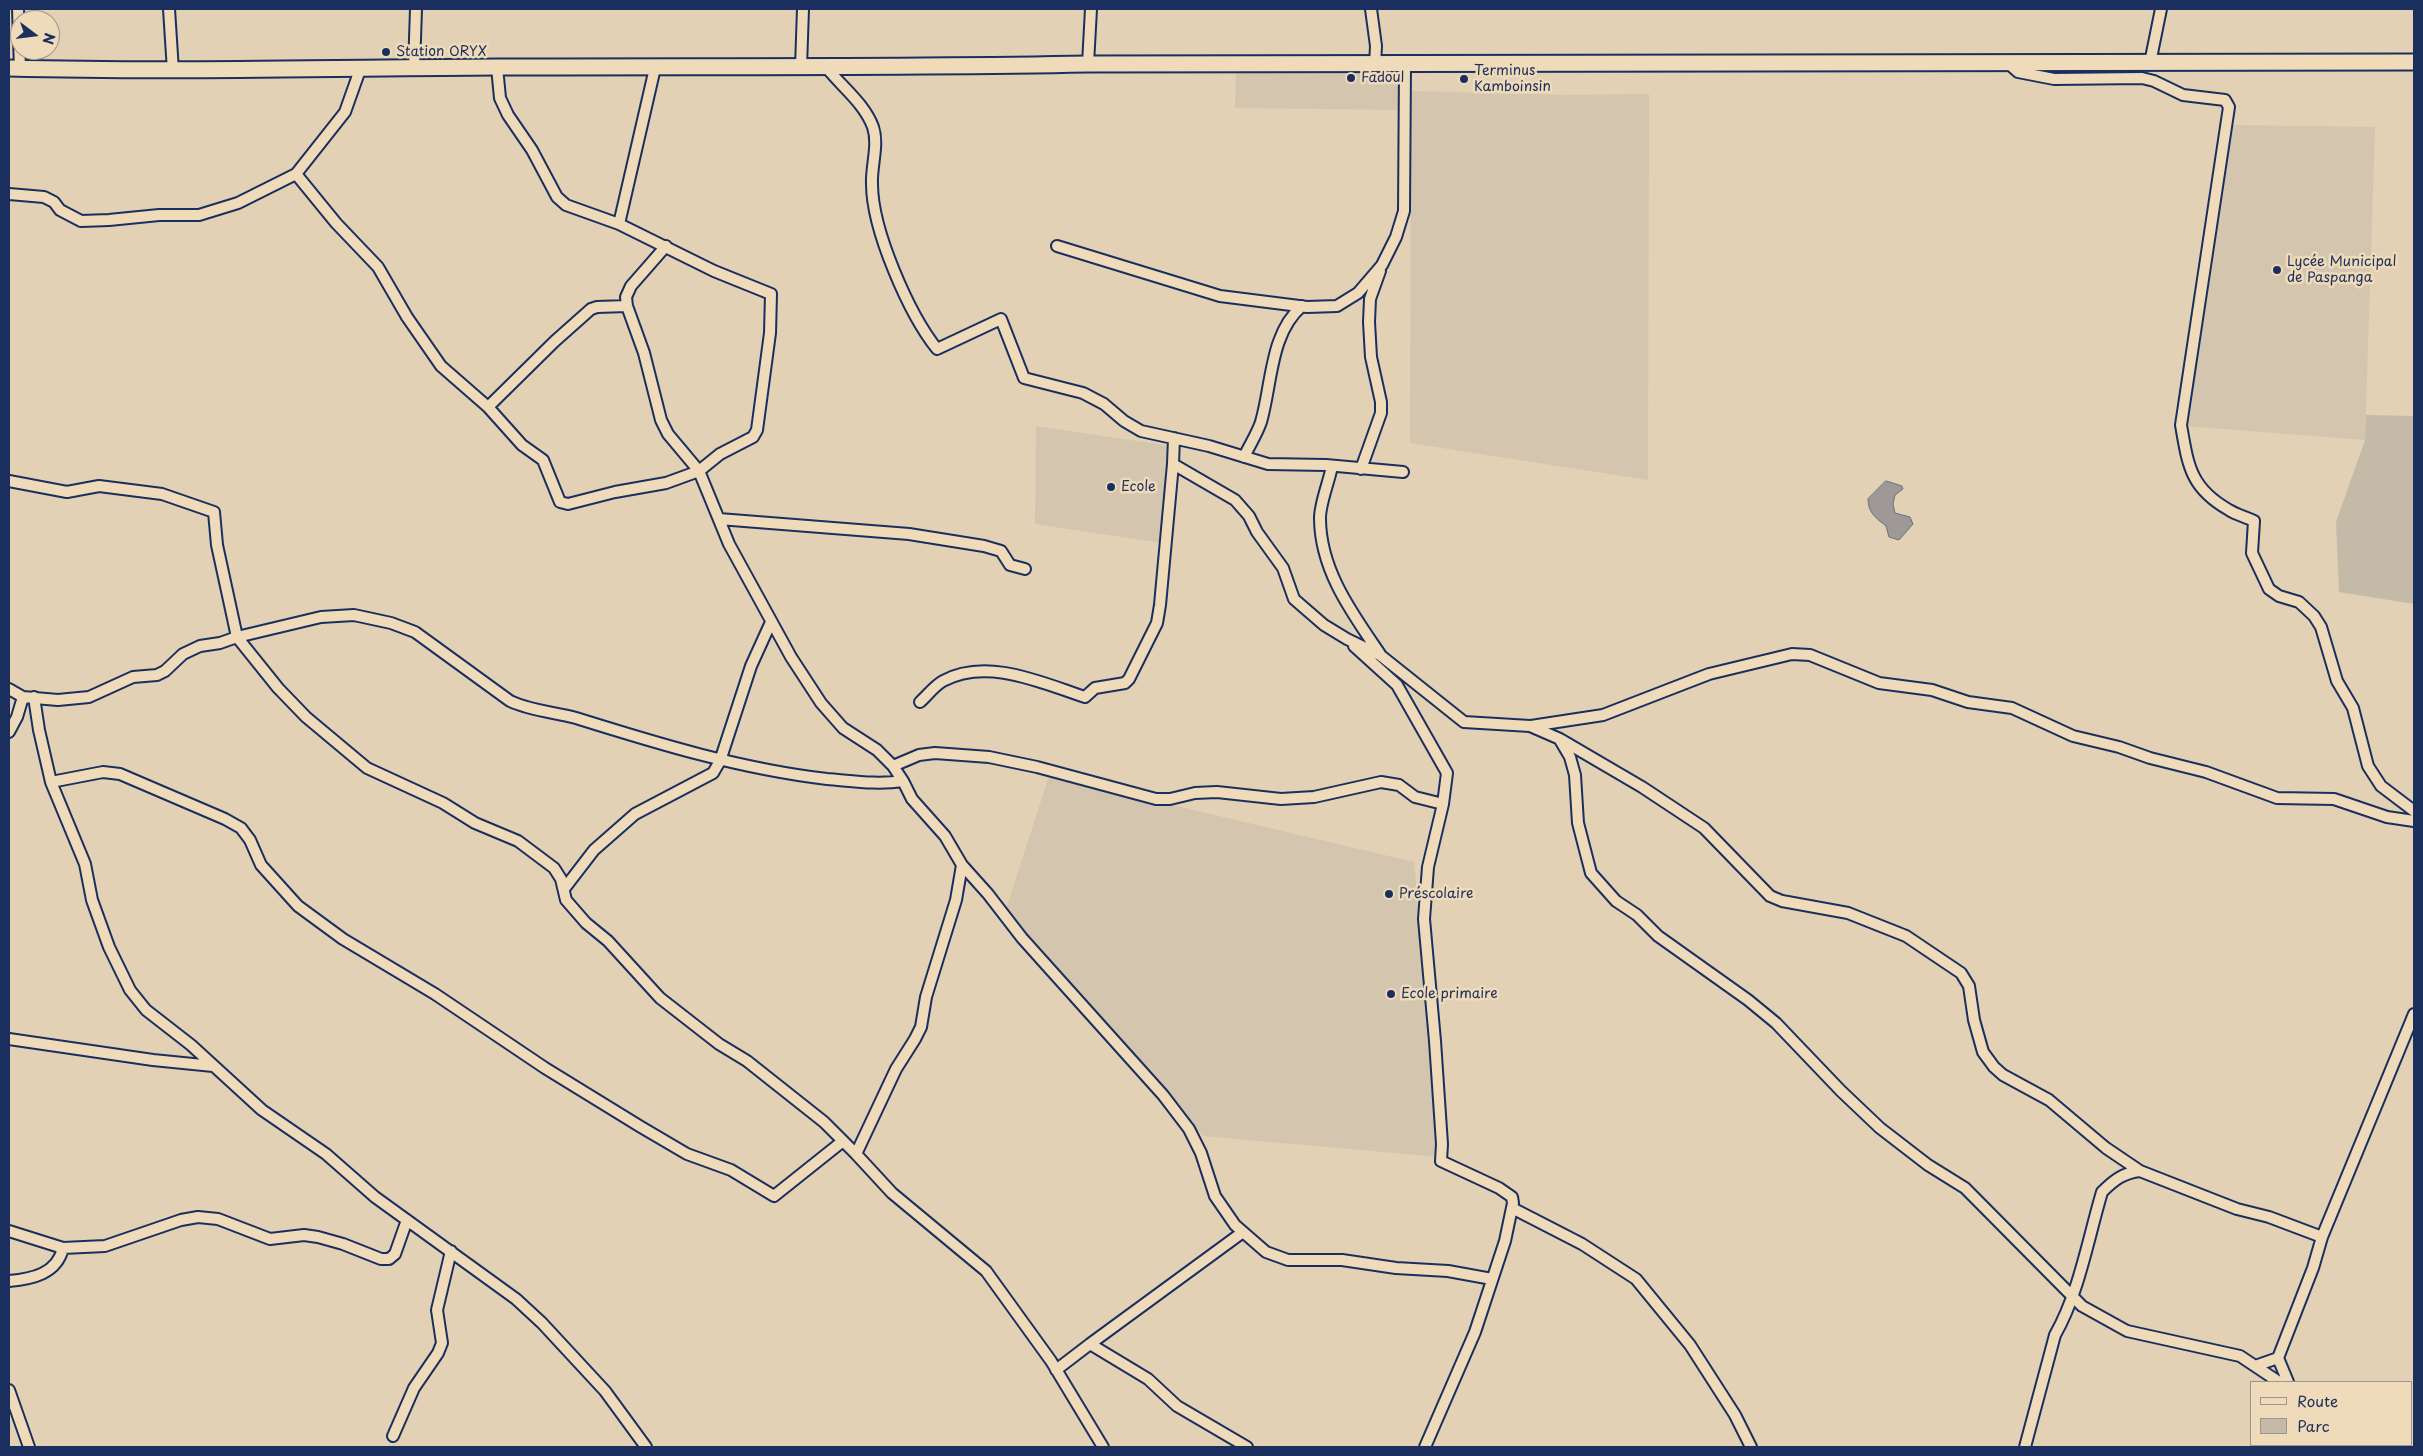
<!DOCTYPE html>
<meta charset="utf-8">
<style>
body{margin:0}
#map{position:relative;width:2423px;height:1456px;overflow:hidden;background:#e2d1b4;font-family:"Playpen Sans",sans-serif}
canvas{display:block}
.frame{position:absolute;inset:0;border:10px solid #1b2f5e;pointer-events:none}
.legend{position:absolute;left:2250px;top:1381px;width:162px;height:65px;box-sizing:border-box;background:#efdbb9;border:1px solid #9a9695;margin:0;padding:6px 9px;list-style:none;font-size:15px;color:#1b2f5e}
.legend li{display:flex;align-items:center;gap:10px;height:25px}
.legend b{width:25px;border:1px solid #9a9695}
.north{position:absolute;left:10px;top:10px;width:50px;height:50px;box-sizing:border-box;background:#efdbb9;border:1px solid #9a9695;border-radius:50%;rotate:105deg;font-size:14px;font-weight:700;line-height:20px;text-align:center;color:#1b2f5e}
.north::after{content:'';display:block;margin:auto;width:18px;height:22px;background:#1b2f5e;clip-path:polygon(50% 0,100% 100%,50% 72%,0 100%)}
</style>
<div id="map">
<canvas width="2423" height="1456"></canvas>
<div class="frame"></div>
<ul class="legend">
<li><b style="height:6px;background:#efdbb9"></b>Route</li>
<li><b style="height:14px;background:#c5b9a7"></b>Parc</li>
</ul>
<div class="north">N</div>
</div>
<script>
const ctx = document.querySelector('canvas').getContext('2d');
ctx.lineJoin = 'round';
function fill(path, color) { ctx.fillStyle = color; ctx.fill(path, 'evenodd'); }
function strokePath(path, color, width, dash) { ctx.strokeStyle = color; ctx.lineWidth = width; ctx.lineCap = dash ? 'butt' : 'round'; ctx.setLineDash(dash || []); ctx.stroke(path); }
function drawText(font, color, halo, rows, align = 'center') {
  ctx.font = font + ' "Playpen Sans",sans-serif'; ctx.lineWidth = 5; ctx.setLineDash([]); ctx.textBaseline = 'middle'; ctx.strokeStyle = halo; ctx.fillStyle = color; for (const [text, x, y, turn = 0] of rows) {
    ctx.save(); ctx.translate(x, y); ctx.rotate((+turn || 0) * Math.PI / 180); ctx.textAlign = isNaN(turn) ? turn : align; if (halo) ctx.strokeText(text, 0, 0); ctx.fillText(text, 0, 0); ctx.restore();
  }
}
fill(new Path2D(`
 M1236,64L1405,65V110L1235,108Z
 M1411,91L1565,95L1649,94L1648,480L1410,443Z
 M2231,125L2375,127L2365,440L2185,426Z
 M1036,426L1170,446L1162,543L1035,524Z
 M1049,776L1414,862L1440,1157L1203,1136L1006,909Z`), '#d3c5ae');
fill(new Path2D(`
 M2366,415L2414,416V604L2339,592L2336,522L2365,440Z`), '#c5b9a7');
const water = new Path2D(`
 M1886,481L1902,486L1903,489L1895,495L1893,504L1895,513L1910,517L1913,524L1899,540L1889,537L1886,526C1876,518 1868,513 1868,499Z`);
fill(water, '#9e9996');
strokePath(water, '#6a6f80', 1);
const minor = new Path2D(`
 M18,9L20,69
 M169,9L173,71
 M1371,9L1376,46L1375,65
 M2150,63L2161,9
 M1088,64L1091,9
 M2009,64L2018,72L2054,79L2142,78L2154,81L2183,95L2225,100L2229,107L2181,425C2188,465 2190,488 2229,510C2237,515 2246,517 2254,521L2252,553L2269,589L2279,596L2299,602L2314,616L2321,627L2337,681L2353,708L2368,766L2381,786L2414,811
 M497,67L500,98L508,115L532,150L557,197L566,205L619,224
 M801,67L803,9
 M826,67C842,87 864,103 873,127C879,145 871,166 872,184C872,230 909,314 937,349L1001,319L1024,378L1083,393L1104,404L1124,421L1141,431L1209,446L1268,464L1326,465L1403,472
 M414,68L416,9
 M296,174L336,223L378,267L407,317L441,366L488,407L522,445L543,460L560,502L568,504L615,492L666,483L699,471L720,454L753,437L757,430L770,333L771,294L714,271L619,224L655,68
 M9,194L44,197L54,202L60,210L81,221L109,220L159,215H199L238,203L296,174L345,112L361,67
 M666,246L631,286L626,297L627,306L644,353L661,420L668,434L699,471L729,544L791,657L821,703L843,728L877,750L893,766L903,781
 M1057,246L1220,296L1307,307L1337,306L1358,293L1382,265L1396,237L1404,211L1405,65
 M488,407L555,341L591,309L597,307L627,306
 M1174,438L1173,464L1235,500L1249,516L1257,532L1283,568L1294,599L1324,625L1347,639L1380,655L1464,722L1530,726L1560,739L1642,787L1704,828L1770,896L1782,901L1848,913L1906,936L1961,973L1969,986L1974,1020L1983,1052L1994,1067L2003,1075L2049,1100L2106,1148L2140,1171L2237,1209L2269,1217L2322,1237
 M1244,457C1249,446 1257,434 1261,422C1272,384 1270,333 1302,306
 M1332,466C1329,482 1320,503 1320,518C1320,570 1352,613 1380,654
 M1361,469L1381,413V402L1371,357L1369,322L1370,299L1380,271
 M9,481L67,492L99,486L162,494L214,512L217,545L237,637L278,688L306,717L367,768L443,803L475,823L518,841L554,868L561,879L566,900L586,923L608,941L660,998L719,1044L747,1061L824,1122L856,1154L892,1193L986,1271L1051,1361L1103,1447
 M719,519L909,534L984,546L1001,551L1010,565L1025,569
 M1354,646L1397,685L1447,773L1443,804L1428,867L1424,919L1435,1041L1442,1144L1441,1161L1499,1188L1512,1197L1513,1203L1505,1241L1475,1332L1425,1447
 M9,689L23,697L58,700L89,697L133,677L157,675L165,671L183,654L200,646L220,643L237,637L321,617L354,615L391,623L415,632L510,701C531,711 554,712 576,718C659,744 741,769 827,779C853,781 877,785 903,781L912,799L945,836L962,865L988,894L1022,938L1163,1095L1189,1129L1201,1153L1215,1196L1235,1225L1266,1252L1288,1260H1342L1396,1268L1448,1271L1492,1279
 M34,697L39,730L51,782L85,864L92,900L109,947L130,990L146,1010L191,1045L262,1110L326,1154L375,1197L516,1299L542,1323L605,1391L646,1447
 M920,702C927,696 934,686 943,681C987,657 1042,683 1085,697L1095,688L1125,683L1129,679L1157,623L1160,605L1173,464
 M1531,726L1603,715L1709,674L1792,654L1810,655L1879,683L1932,690L1968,702L2012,708L2073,736L2119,747L2150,758L2206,772L2277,798L2334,799L2387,817L2414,821
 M9,732L17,717L23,697
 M1560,740L1570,757L1575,775L1578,823L1591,873L1616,901L1637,915L1658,936L1748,1000L1776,1023L1841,1091L1880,1128L1928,1165L1965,1188L2082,1306L2127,1331L2240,1356L2279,1382
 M893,766L919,755L935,753L989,757L1037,767L1156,799H1170L1195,793L1217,792L1281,799L1314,797L1381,782L1399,785L1415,797L1443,804
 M51,782L103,772L120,774L225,819L241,828L250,840L261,865L298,906L343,939L435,994L545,1068L641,1127L687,1154L731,1170L774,1196L843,1141
 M564,889L594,850L635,814L713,773L720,761L751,666L771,622
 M9,1039L153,1060L213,1066
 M856,1154L896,1069L915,1039L921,1027L926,997L956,900L962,865
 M1512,1208L1582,1244L1636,1279L1690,1345L1735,1415L1751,1447
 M9,1231L63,1248L105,1246L181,1220L198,1217L218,1219L270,1239L304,1235L318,1237L343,1244L381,1259H389L395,1254L407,1220
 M9,1281C32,1279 57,1274 63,1248
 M1090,1344L1243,1232
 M2255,1366L2278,1358
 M1056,1370L1090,1344L1148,1379L1177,1406L1247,1447
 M2288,1382L2278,1358L2313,1268L2322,1237L2414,1014
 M9,1390L29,1447
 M393,1436L414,1388L438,1353L442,1343L437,1310L451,1251
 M2352,1445L2355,1447
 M2025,1447L2055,1335C2079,1293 2088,1239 2102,1192C2114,1180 2123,1173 2140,1171`);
const primary = new Path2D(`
 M9,68C171,72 334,68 497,67C694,66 891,68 1088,64L2414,62`);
strokePath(minor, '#1b2f5e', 14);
strokePath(primary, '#1b2f5e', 19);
strokePath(minor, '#efdbb9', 10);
strokePath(primary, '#efdbb9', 15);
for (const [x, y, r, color] of [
 [386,52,5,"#1b2f5e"],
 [1351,78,5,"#1b2f5e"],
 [1464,79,5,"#1b2f5e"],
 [2277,270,5,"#1b2f5e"],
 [1111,487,5,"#1b2f5e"],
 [1389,894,5,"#1b2f5e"],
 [1391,994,5,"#1b2f5e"]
]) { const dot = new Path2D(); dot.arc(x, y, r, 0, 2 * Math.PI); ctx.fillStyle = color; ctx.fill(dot); strokePath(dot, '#efdbb9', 2); }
drawText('14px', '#1b2f5e', '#efdbb9', [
 ["Station ORYX",396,52],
 ["Terminus",1474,71],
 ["Kamboinsin",1474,87],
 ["Fadoul",1361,78],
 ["Lycée Municipal",2287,262],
 ["de Paspanga",2287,278],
 ["Ecole",1121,487],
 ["Préscolaire",1399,894],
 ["Ecole primaire",1401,994]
], 'left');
</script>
